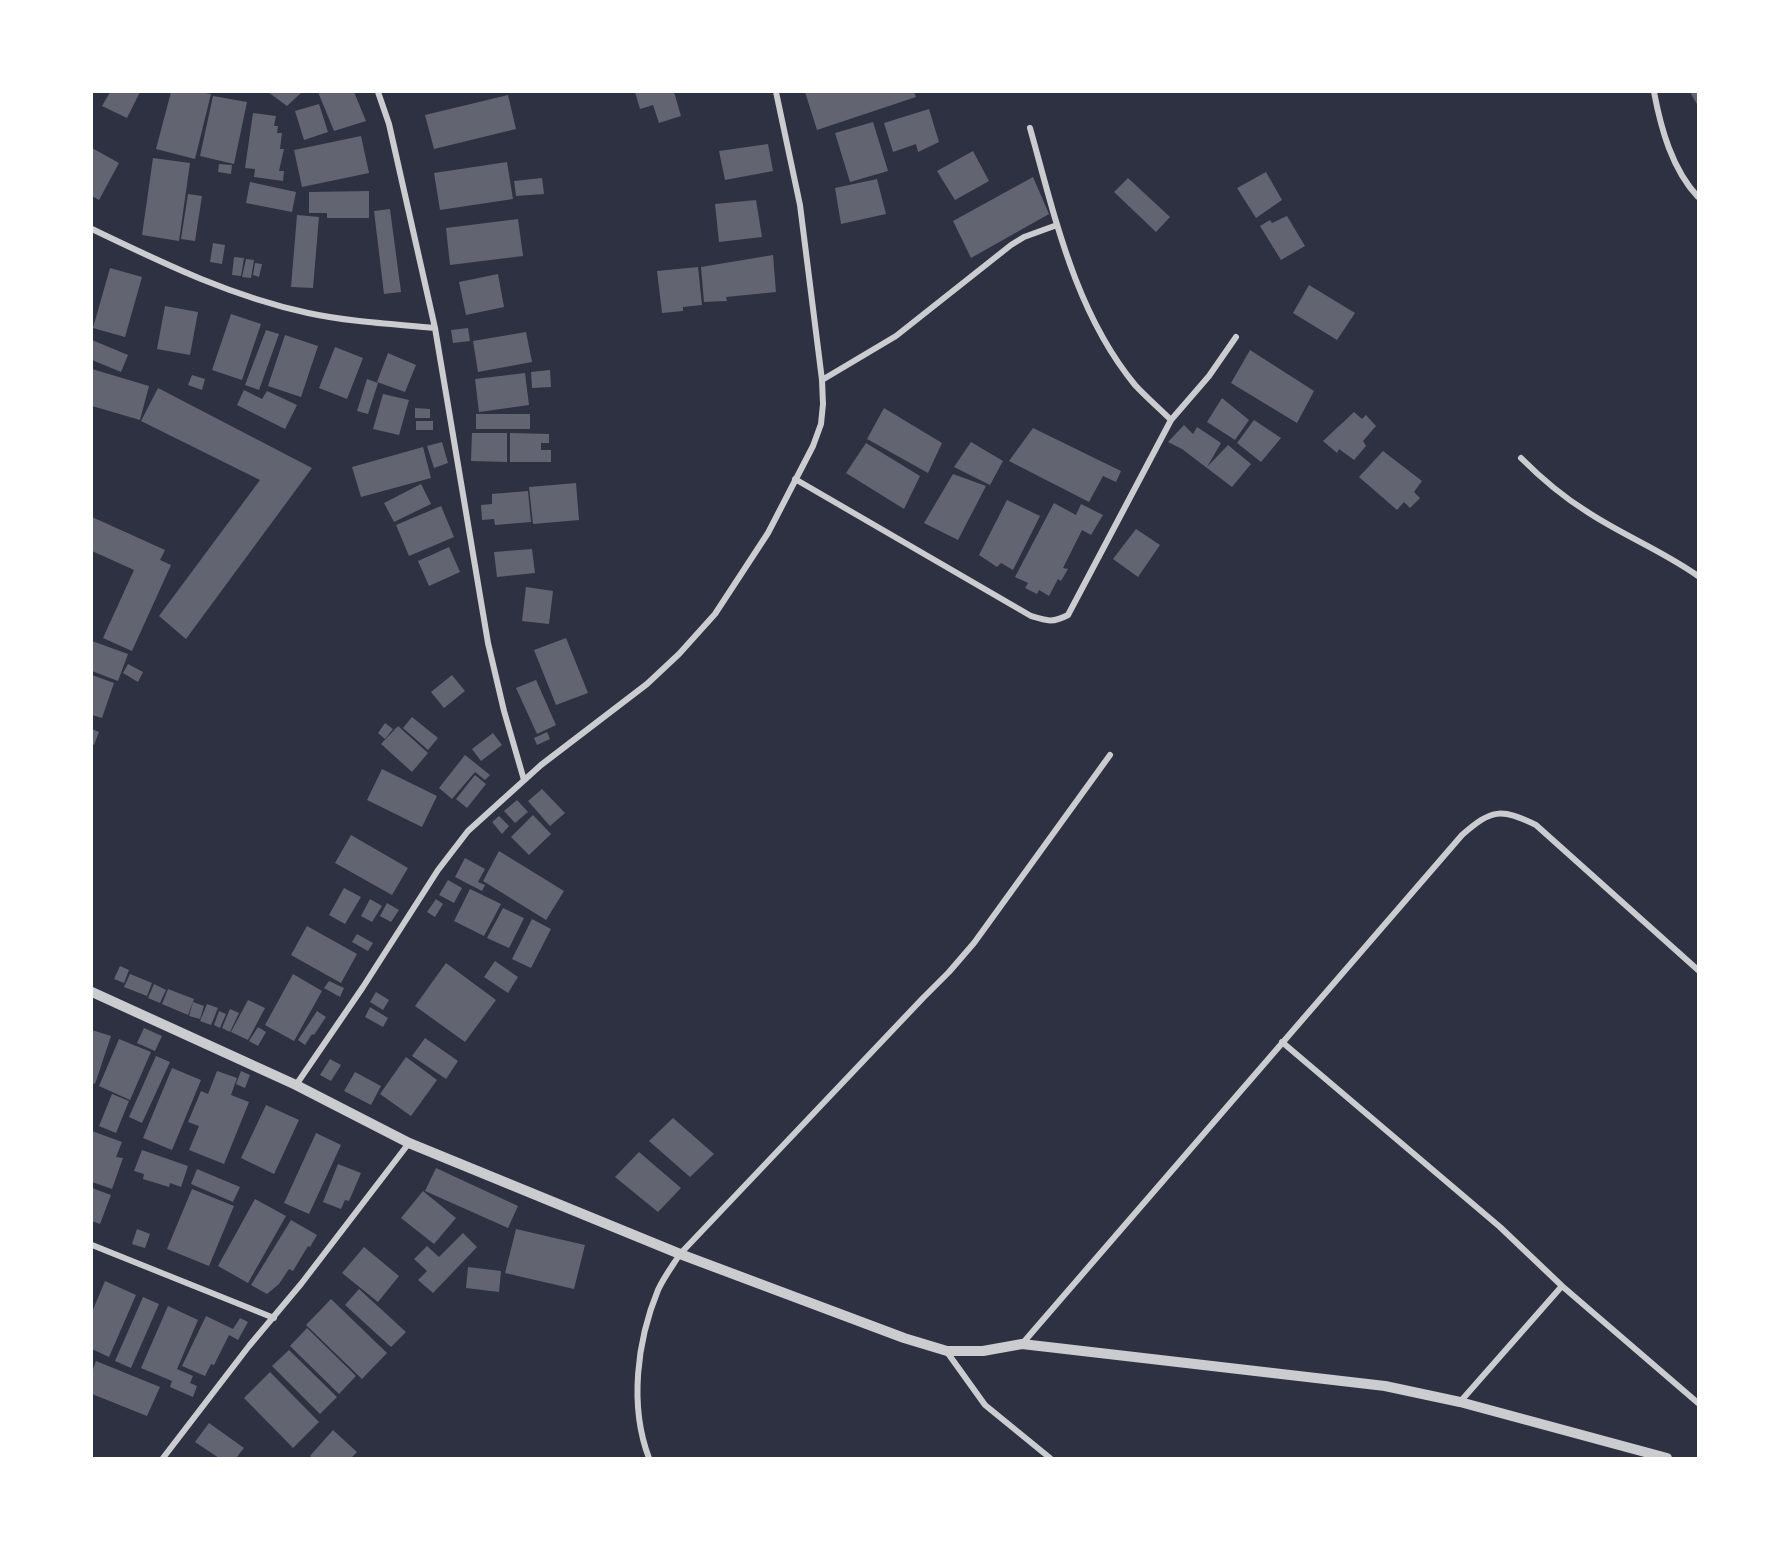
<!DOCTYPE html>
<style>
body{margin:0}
#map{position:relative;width:1790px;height:1550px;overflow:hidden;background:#2d3142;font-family:"Source Sans 3",sans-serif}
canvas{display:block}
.frame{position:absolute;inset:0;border:93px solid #fff;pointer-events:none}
</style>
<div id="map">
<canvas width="1790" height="1550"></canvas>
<div class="frame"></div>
</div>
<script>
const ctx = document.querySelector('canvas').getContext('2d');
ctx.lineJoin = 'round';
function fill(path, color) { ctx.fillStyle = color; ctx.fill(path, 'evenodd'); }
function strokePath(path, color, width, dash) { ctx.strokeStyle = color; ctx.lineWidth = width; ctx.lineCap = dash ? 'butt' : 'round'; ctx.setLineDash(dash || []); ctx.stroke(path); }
fill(new Path2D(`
 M110,92H140L127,118L102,106Z
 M171,92H200L211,94L195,159L156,149Z
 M268,92H302L287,106Z
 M318,92H354L366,121L334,131Z
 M635,92H674L681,116L659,123L653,105L640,109Z
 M805,92H914L916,97L817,130Z
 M1690,92H1698V106Z
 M508,95L516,129L434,149L425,115Z
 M213,96L247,102L234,164L200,156Z
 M319,104L328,132L304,140L295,111Z
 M929,109L939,142L918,152L916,144L893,152L884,123Z
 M253,113L276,116L274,126H278L277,133H282L280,149H284L279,171H284L283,181L254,177L255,169L245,168Z
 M873,122L888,171L850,182L835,133Z
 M361,136L369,173L302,187L294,150Z
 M768,144L773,171L725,180L719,151Z
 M92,148L119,163L99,200L92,196Z
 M973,151L989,181L955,200L937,171Z
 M153,158L190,163L179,241L142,235Z
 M507,162L513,199L440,210L434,173Z
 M219,164L232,165L231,174L218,172Z
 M1266,172L1282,200L1256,218L1237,188Z
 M1033,177L1049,214L971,258L953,221Z
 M542,178L544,194L516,196L514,181Z
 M1128,178L1170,217L1156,232L1114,192Z
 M877,179L886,214L841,224L835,188Z
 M250,182L296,192L292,212L246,203Z
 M369,191V218H327V213H309V192Z
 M188,194L202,196L195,241L181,239Z
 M756,200L762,237L719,242L715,204Z
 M390,209L401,292L384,294L374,211Z
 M297,215L319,217L313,288L291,287Z
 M1287,216L1305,246L1281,260L1260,226L1270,220L1272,223Z
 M518,219L523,256L450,265L446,228Z
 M213,243L225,245L222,264L210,262Z
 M773,255L776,292L726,297L727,301L704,302L701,267Z
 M234,257L244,258L241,276L232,275Z
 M246,259L254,260L251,278L242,277Z
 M255,263L262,264L259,277L253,275Z
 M698,267L702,305L683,307V311L662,313L657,271Z
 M110,268L142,277L125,337L93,328Z
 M498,274L504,307L466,315L459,282Z
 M1309,285L1355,313L1337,340L1293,313Z
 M165,306L198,312L190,355L157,349Z
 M231,314L261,324L242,380L212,370Z
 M468,328L470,341L453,343L451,330Z
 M266,330L279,334L259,390L245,385Z
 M526,332L532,362L478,372L473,341Z
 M285,335L318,346L301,397L268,386Z
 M92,340L128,355L121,372L92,360Z
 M335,347L363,358L347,399L319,388Z
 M1250,350L1314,391L1297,423L1231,383Z
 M388,353L416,365L405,392L377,382Z
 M92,369L149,386L140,420L92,406Z
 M550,370L551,387L532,388L531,372Z
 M525,373L529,405L479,412L475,379Z
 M192,375L205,379L202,390L188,385Z
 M367,379L378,383L368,414L357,411Z
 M158,388L312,468L186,639L159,616L260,480L141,421Z
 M244,390L262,399L267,391L297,405L285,429L237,405Z
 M383,394L409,400L399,435L373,429Z
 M1222,398L1249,420L1235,440L1207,422Z
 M415,408L430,409V418H415Z
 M884,408L942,443L928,473L867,439Z
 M1354,412L1362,419L1366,415L1376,426L1363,441L1366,446L1354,460L1339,449L1337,453L1323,441Z
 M476,414H530V429H476Z
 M1254,420L1281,438L1261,462L1237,443Z
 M416,421H433V430H416Z
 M1184,425L1193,434L1197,427L1221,443L1207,467L1228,445L1251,464L1232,487L1182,449L1168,442Z
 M1033,428L1121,471L1116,482L1103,476L1089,502L1009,461Z
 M472,433H507V462L471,461Z
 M510,433L549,434V443H541V450H551V462H510Z
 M442,442L448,463L434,468L427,446Z
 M971,442L1003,461L990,485L954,467Z
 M866,443L920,476L904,509L846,473Z
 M423,447L431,478L361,497L352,467Z
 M1383,451L1422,481L1414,492L1420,498L1410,508L1404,502L1397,510L1359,477Z
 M953,474L986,486L958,540L924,523Z
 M576,483L579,520L533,524L529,487Z
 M421,484L431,504L394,522L384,503Z
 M528,491L531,522L495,525L494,519L482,520L481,505L492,504V494Z
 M1007,500L1040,516L1013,570L1001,563L997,567L979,555Z
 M1054,503L1076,515L1081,504L1103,515L1091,535L1082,530L1063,568L1068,569L1061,581L1058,579L1049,596L1039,590L1037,594L1025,588L1028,583L1015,577Z
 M441,506L454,537L409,556L396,525Z
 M92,517L165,550L160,560L171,565L132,651L103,638L134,570L92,551Z
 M1136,529L1160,545L1138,577L1113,559Z
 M449,547L460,572L429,586L418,561Z
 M532,549L535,573L497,577L494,552Z
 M526,587L553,591L549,624L522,621Z
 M566,638L588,693L556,705L534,650Z
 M92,641L128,654L118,681L92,671Z
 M128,664L143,672L138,682L123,673Z
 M92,675L114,683L102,718L92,715Z
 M452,675L465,691L444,708L431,692Z
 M536,680L556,725L537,734L516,688Z
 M412,717L438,738L428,750L403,728Z
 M385,723L393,729L385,739L378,733Z
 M398,726L428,753L412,772L381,744Z
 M92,729L99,732L94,745L92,744Z
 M547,732L550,739L537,745L534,738Z
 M493,733L502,745L481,761L472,749Z
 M465,755L490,775L485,780L475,772L452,799L439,788Z
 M382,769L437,796L422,827L367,800Z
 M475,775L486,784L467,808L456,799Z
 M542,789L565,813L550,826L528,801Z
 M517,800L528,812L515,823L504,811Z
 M533,815L551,834L529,855L511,837Z
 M499,816L509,826L502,834L492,822Z
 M351,835L408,868L392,895L335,863Z
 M499,851L564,891L546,920L483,881Z
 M465,858L485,869L478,882L485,885L482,891L455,877Z
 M448,880L462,888L454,903L439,895Z
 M344,888L361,897L345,924L329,915Z
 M470,889L501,904L484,936L454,921Z
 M370,899L382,906L372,922L361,916Z
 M436,899L443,904L435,917L427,912Z
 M387,903L399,910L391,922L380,916Z
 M503,908L524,918L509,948L487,938Z
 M532,919L551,929L531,968L512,959Z
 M307,926L357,954L341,983L291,955Z
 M357,934L373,943L368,951L352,942Z
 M495,961L518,977L508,993L484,977Z
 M446,963L496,1000L465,1042L415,1006Z
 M120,966L129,970L124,983L114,979Z
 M130,974L152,983L147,996L124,987Z
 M293,974L322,991L294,1041L265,1025Z
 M329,981L344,988L340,997L324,988Z
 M154,984L166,990L160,1003L148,998Z
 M168,989L194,999L188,1015L162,1004Z
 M376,992L389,1000L383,1010L370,1002Z
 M248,1000L265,1008L248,1040L231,1032Z
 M193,1002L204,1006L200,1019L189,1016Z
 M207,1004L218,1008L211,1025L200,1021Z
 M370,1007L388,1018L383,1027L365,1017Z
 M230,1009L239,1013L230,1032L222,1028Z
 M219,1011L226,1014L220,1028L214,1025Z
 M317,1011L326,1017L314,1035L312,1034L305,1045L298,1040Z
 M258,1027L266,1032L258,1046L249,1041Z
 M144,1028L162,1036L155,1051L137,1043Z
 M92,1030L111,1036L95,1084L92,1083Z
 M425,1038L458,1061L446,1079L412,1056Z
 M119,1039L151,1052L130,1100L99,1086Z
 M156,1056L170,1062L142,1123L129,1117Z
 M406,1057L437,1080L411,1116L380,1094Z
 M330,1059L341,1065L331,1081L320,1075Z
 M172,1068L201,1080L172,1150L143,1138Z
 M217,1071L237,1078L231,1095L249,1102L224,1164L189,1150L199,1126L188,1122L201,1091L208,1094Z
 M241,1071L250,1075L245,1088L236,1084Z
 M355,1072L381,1086L371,1105L344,1091Z
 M112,1094L129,1101L116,1133L99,1126Z
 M266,1105L299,1120L274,1174L241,1158Z
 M673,1118L714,1154L690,1177L649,1141Z
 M92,1131L122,1142L116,1157L123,1158L112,1189L92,1182Z
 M316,1133L341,1145L309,1214L284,1203Z
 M142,1150L188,1166L181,1187L170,1183L169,1187L143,1179L144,1174L134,1171Z
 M639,1152L681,1188L658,1212L615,1177Z
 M338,1164L361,1173L349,1201L345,1200L341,1209L323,1202Z
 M436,1168L518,1206L508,1228L425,1191Z
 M197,1169L240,1187L233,1202L191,1184Z
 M92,1188L111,1195L100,1224L92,1221Z
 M192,1189L234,1206L209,1266L167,1249Z
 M423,1191L456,1218L434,1244L401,1218Z
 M255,1199L286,1216L248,1283L218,1266Z
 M291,1220L317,1235L310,1247L308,1246L293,1271L289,1269L279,1284L267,1294L251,1285Z
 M137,1229L150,1234L145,1248L132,1244Z
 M516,1229L585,1245L574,1289L505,1273Z
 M463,1233L477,1247L433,1293L418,1280L427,1271L414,1259L427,1246L439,1257Z
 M364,1247L399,1276L378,1302L342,1273Z
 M468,1267L501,1271L499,1292L466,1288Z
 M105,1281L136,1295L109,1357L92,1349V1312Z
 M359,1289L406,1332L391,1347L345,1305Z
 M143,1297L159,1304L131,1368L115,1361Z
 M331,1299L387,1353L362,1379L306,1325Z
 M168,1306L198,1320L177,1369L193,1376L190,1383L197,1386L193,1397L170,1387L172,1381L141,1368Z
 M206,1316L233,1329L240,1318L248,1322L238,1340L229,1335L214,1365L211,1364L205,1376L182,1366Z
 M307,1328L356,1376L339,1394L290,1346Z
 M289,1350L337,1397L320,1414L272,1366Z
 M96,1361L160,1387L147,1416L92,1394V1372Z
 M270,1372L319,1422L293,1448L244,1398Z
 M209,1423L244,1448L236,1458H219L195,1442Z
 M333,1430L357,1452L351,1458H312L310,1456Z`), '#626471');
strokePath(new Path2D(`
 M378,92L389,124L435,328L488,643L504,711L524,780
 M1654,92C1661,129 1672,169 1698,197
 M1030,128C1055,217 1075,312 1135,385C1146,397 1159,408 1171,420
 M92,229C163,263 230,296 308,313C350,322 393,324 435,328
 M822,380L896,336L1011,245L1024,237L1057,225
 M1521,458C1541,478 1562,496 1586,511C1622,535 1663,551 1698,576
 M795,479L1031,616C1047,621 1053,623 1068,615L1171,420L1209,376L1236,337
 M1282,1042L1500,1227L1562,1286L1698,1403
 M296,1085L363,987L438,870L468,831L541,765L647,684L679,654L715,614L768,533L813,446L821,424L823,404L822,380L800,205L776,92
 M92,1245L274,1318
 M1022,1344L1462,835C1492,809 1500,808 1536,825L1698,970
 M947,1352L985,1405L1050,1458
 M1460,1402L1562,1286
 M163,1458L249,1346L301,1284L409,1143
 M649,1458C629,1406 637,1341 658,1290C664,1277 673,1265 680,1254L923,998L949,972L974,943L1110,755`), '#caccd0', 6);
strokePath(new Path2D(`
 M92,992L296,1085L409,1143L680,1254L904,1338L947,1351H983L1022,1344L1385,1386L1460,1402L1667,1458`), '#caccd0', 10);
</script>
